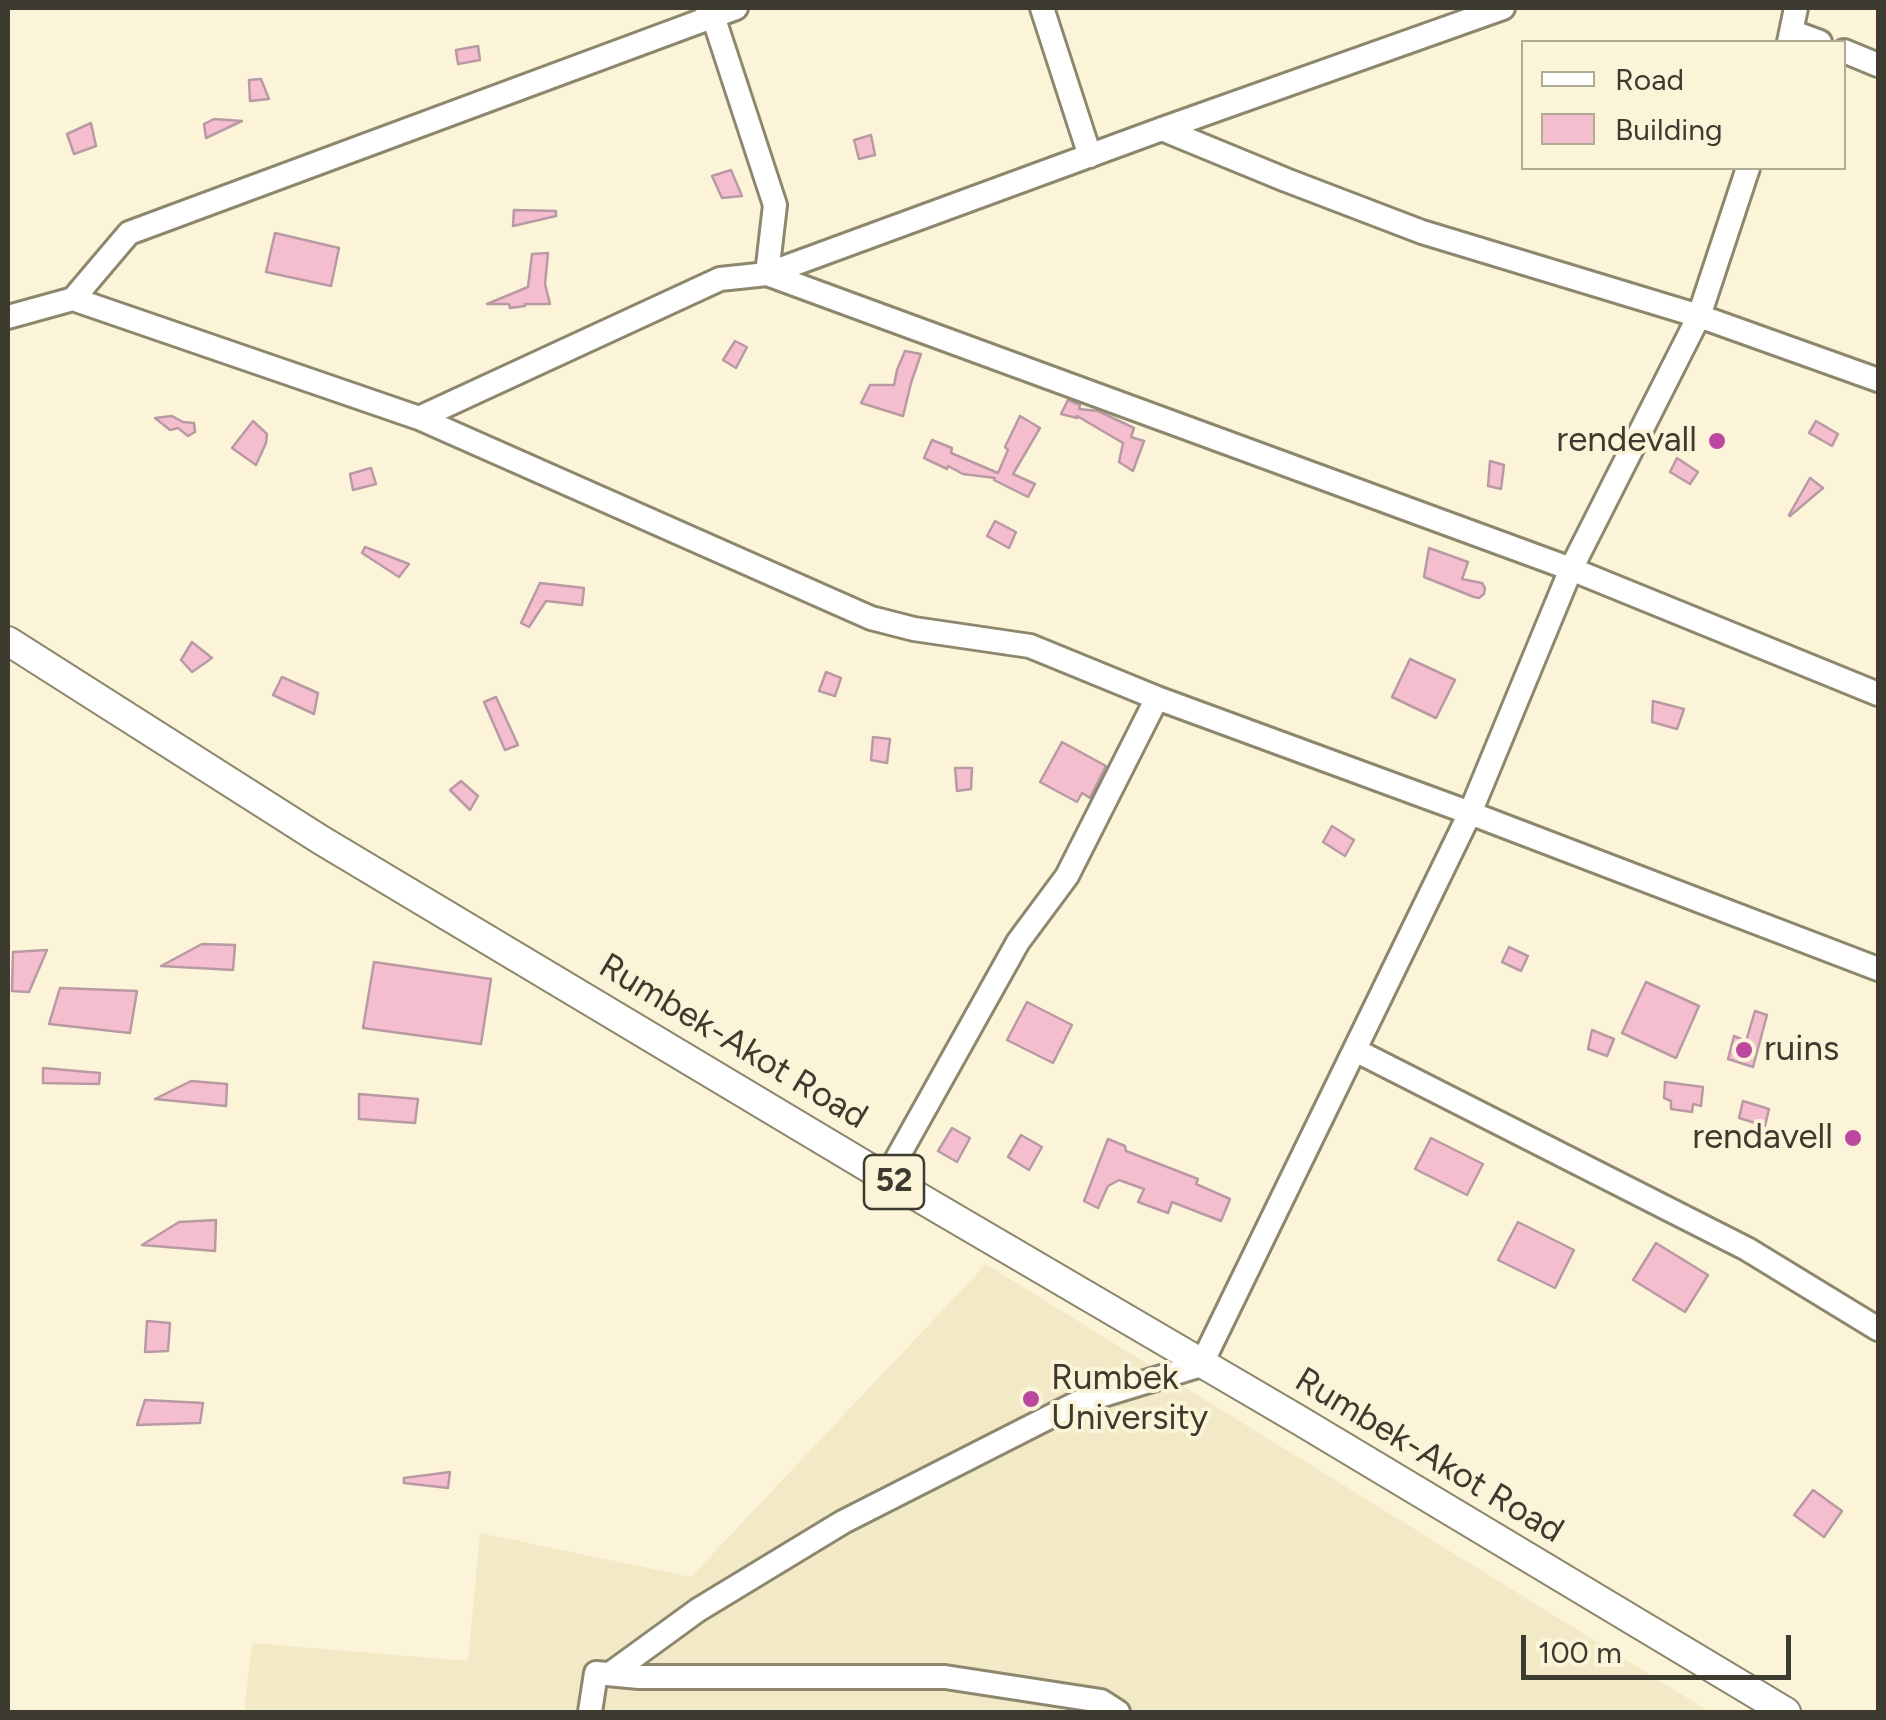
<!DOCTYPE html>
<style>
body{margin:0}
#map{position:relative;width:1886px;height:1720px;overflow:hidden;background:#fbf4d8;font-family:Figtree,sans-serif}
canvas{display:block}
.frame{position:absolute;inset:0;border:10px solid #3d3a2f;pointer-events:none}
.legend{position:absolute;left:1521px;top:40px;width:325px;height:130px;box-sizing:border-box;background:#fbf4d8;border:2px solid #afaa94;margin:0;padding:12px 18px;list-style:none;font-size:30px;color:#3d3a2f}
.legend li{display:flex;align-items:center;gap:20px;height:50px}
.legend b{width:50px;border:2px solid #afaa94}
.scale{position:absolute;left:1521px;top:1635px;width:270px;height:45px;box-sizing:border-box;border:5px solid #3d3a2f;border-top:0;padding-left:12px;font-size:30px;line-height:35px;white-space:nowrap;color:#3d3a2f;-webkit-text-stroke:8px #fbf4d8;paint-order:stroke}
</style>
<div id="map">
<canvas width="1886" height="1720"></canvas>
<div class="frame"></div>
<ul class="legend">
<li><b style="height:12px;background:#fff"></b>Road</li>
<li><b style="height:28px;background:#f5becf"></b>Building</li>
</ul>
<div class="scale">100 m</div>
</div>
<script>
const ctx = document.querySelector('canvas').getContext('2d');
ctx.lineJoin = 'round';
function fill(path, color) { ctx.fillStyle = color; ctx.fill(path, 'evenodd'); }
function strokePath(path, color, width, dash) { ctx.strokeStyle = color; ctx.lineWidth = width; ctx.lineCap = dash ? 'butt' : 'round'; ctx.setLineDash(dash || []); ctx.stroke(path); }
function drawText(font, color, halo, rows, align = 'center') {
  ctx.font = font + ' Figtree,sans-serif'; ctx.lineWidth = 8; ctx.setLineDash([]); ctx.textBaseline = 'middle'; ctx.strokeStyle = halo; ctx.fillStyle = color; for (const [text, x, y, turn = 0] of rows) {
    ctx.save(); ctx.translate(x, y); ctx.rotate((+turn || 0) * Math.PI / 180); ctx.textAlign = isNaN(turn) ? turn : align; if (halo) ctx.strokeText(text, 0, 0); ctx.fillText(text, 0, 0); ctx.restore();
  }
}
fill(new Path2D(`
 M986,1264L1710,1712H244L252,1643L468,1661L480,1533L691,1577Z`), '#f2eac6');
const building = new Path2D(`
 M478,46L480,60L458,64L456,50Z
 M261,79L269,99L250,101L249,80Z
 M214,119L242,121L206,138L204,124Z
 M91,123L96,146L74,154L67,134Z
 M871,135L875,155L859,159L854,140Z
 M731,170L742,196L722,198L712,176Z
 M514,210L556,211V216L513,226Z
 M275,233L339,248L331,286L266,272Z
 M548,253L545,284L550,304H525V306L510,308L509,304H487L528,287L532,254Z
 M735,341L747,347L736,368L723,360Z
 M905,351L921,354L911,383L903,416L861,403L870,385H894L897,370Z
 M1068,400L1080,405L1079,409L1098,411L1134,428L1131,437L1144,441L1133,471L1119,462L1123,443L1077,416V418L1061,414Z
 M172,416L183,422L194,423L195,432L188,436L178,428L170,430L155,418Z
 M1020,416L1040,428L1013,474L1035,484L1028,497L994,480L995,478L963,474L948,466L947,469L924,458L932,440L952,448L951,453L998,473L1008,450L1005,447Z
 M253,421L267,434L266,443L256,465L232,448Z
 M1816,421L1838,434L1832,446L1809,433Z
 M1677,458L1698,472L1690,484L1670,472Z
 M1490,461L1504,465L1501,489L1488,486Z
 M371,468L376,484L353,490L350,474Z
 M1810,478L1823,488L1790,516L1789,515Z
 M995,521L1016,532L1009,548L987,536Z
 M365,547L409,564L399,577L362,553Z
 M1429,548L1468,562L1462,579L1482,583L1485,588L1484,594L1479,598L1474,597L1424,577Z
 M540,583L584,588L582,605L546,601L529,627L521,623Z
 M192,642L212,658L192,672L181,660Z
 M1410,659L1455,680L1436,718L1392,697Z
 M826,672L841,678L835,696L819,691Z
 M282,677L318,693L314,714L273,695Z
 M496,697L518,745L505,750L484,702Z
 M1653,701L1684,709L1677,729L1652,722Z
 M873,737L890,739L887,763L871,760Z
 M1062,742L1106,766L1090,798L1082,793L1077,802L1040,782Z
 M955,768H972L971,789L957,791Z
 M461,781L478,796L470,810L450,790Z
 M1332,826L1354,840L1345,856L1323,842Z
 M202,944L235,945L233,970L161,966Z
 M1509,947L1528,956L1521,971L1502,962Z
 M47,950L29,992L12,991L13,952Z
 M374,962L491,979L481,1044L363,1028Z
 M1646,982L1699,1006L1676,1058L1622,1033Z
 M60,988L137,991L130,1033L49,1024Z
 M1027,1002L1072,1025L1053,1063L1007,1040Z
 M1755,1011L1767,1015L1753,1067L1728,1059L1734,1036L1746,1041Z
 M1592,1030L1614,1039L1607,1056L1588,1049Z
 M43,1068L100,1073L99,1084L43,1083Z
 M191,1081L227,1084L226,1106L155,1099Z
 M1665,1082L1703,1087L1701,1106L1693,1104L1692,1112L1671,1109V1101L1664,1098Z
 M359,1094L418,1099L415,1123L359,1119Z
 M1743,1101L1769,1109L1765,1126L1739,1118Z
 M952,1128L970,1138L957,1162L938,1151Z
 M1021,1135L1042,1147L1029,1170L1008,1157Z
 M1431,1138L1483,1164L1467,1195L1415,1169Z
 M1108,1139L1125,1146L1126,1151L1198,1179L1196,1184L1230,1199L1221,1221L1172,1202L1168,1213L1138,1202L1144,1189L1119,1180L1108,1186L1098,1208L1084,1201Z
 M216,1220L215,1251L142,1245L179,1222Z
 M1518,1222L1574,1250L1555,1288L1498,1260Z
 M1656,1243L1708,1275L1685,1312L1633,1280Z
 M147,1321L170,1323L168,1351L145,1352Z
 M145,1400L203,1403L200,1423L137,1425Z
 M450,1472L448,1488L404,1483V1478Z
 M1813,1490L1842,1511L1824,1537L1794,1515Z`);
fill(building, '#f5becf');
strokePath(building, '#b99aa4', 2.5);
const minor = new Path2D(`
 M707,8L713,16L775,205L767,274L1571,569L1878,694
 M1042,8L1090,156
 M1793,32L1820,42
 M1789,42L1796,8
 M1844,51L1878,65
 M1162,129L1286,180L1422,232L1699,316L1878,380
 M73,299L129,233L736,8
 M8,317L73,299L419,418L871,618L914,629L1030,646L1157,698L1470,813L1878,969
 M419,418L720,279L767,274L1162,129L1503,8
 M1355,1050L1747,1249L1878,1329
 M886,1178L1018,942L1067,876L1157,698
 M610,1674L698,1610L843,1522L1077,1403L1201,1365L1470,813L1571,569L1699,316L1748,168
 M590,1712L596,1673L639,1677H945L1101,1701L1118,1712`);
const major = new Path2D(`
 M8,641L321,840L886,1178L1299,1420L1786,1712`);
strokePath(minor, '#8d876d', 28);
strokePath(major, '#8d876d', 32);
strokePath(minor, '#fff', 22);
strokePath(major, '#fff', 28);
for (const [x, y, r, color] of [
 [1717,441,10,"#bb47a0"],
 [1744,1050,10,"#bb47a0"],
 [1853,1138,10,"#bb47a0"],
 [1031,1399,10,"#bb47a0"]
]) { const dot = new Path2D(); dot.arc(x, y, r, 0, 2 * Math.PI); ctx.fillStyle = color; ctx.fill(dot); strokePath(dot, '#fbf4d8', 4); }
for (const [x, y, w] of [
 [894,1182,60]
]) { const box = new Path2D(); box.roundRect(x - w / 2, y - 27, w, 54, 8); ctx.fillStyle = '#fbf4d8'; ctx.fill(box); strokePath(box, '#3d3a2f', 2.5); }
drawText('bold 32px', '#3d3a2f', null, [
 ["52",894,1182]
]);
drawText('35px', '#3d3a2f', '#fbf4d8', [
 ["rendevall",1697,441],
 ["ruins",1764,1050,"left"],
 ["rendavell",1833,1138],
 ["Rumbek",1051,1379,"left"],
 ["University",1051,1419,"left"]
], 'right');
drawText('35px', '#3d3a2f', '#fbf4d8', [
 ["Rumbek-Akot Road",733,1042,31],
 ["Rumbek-Akot Road",1429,1456,31]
]);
</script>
